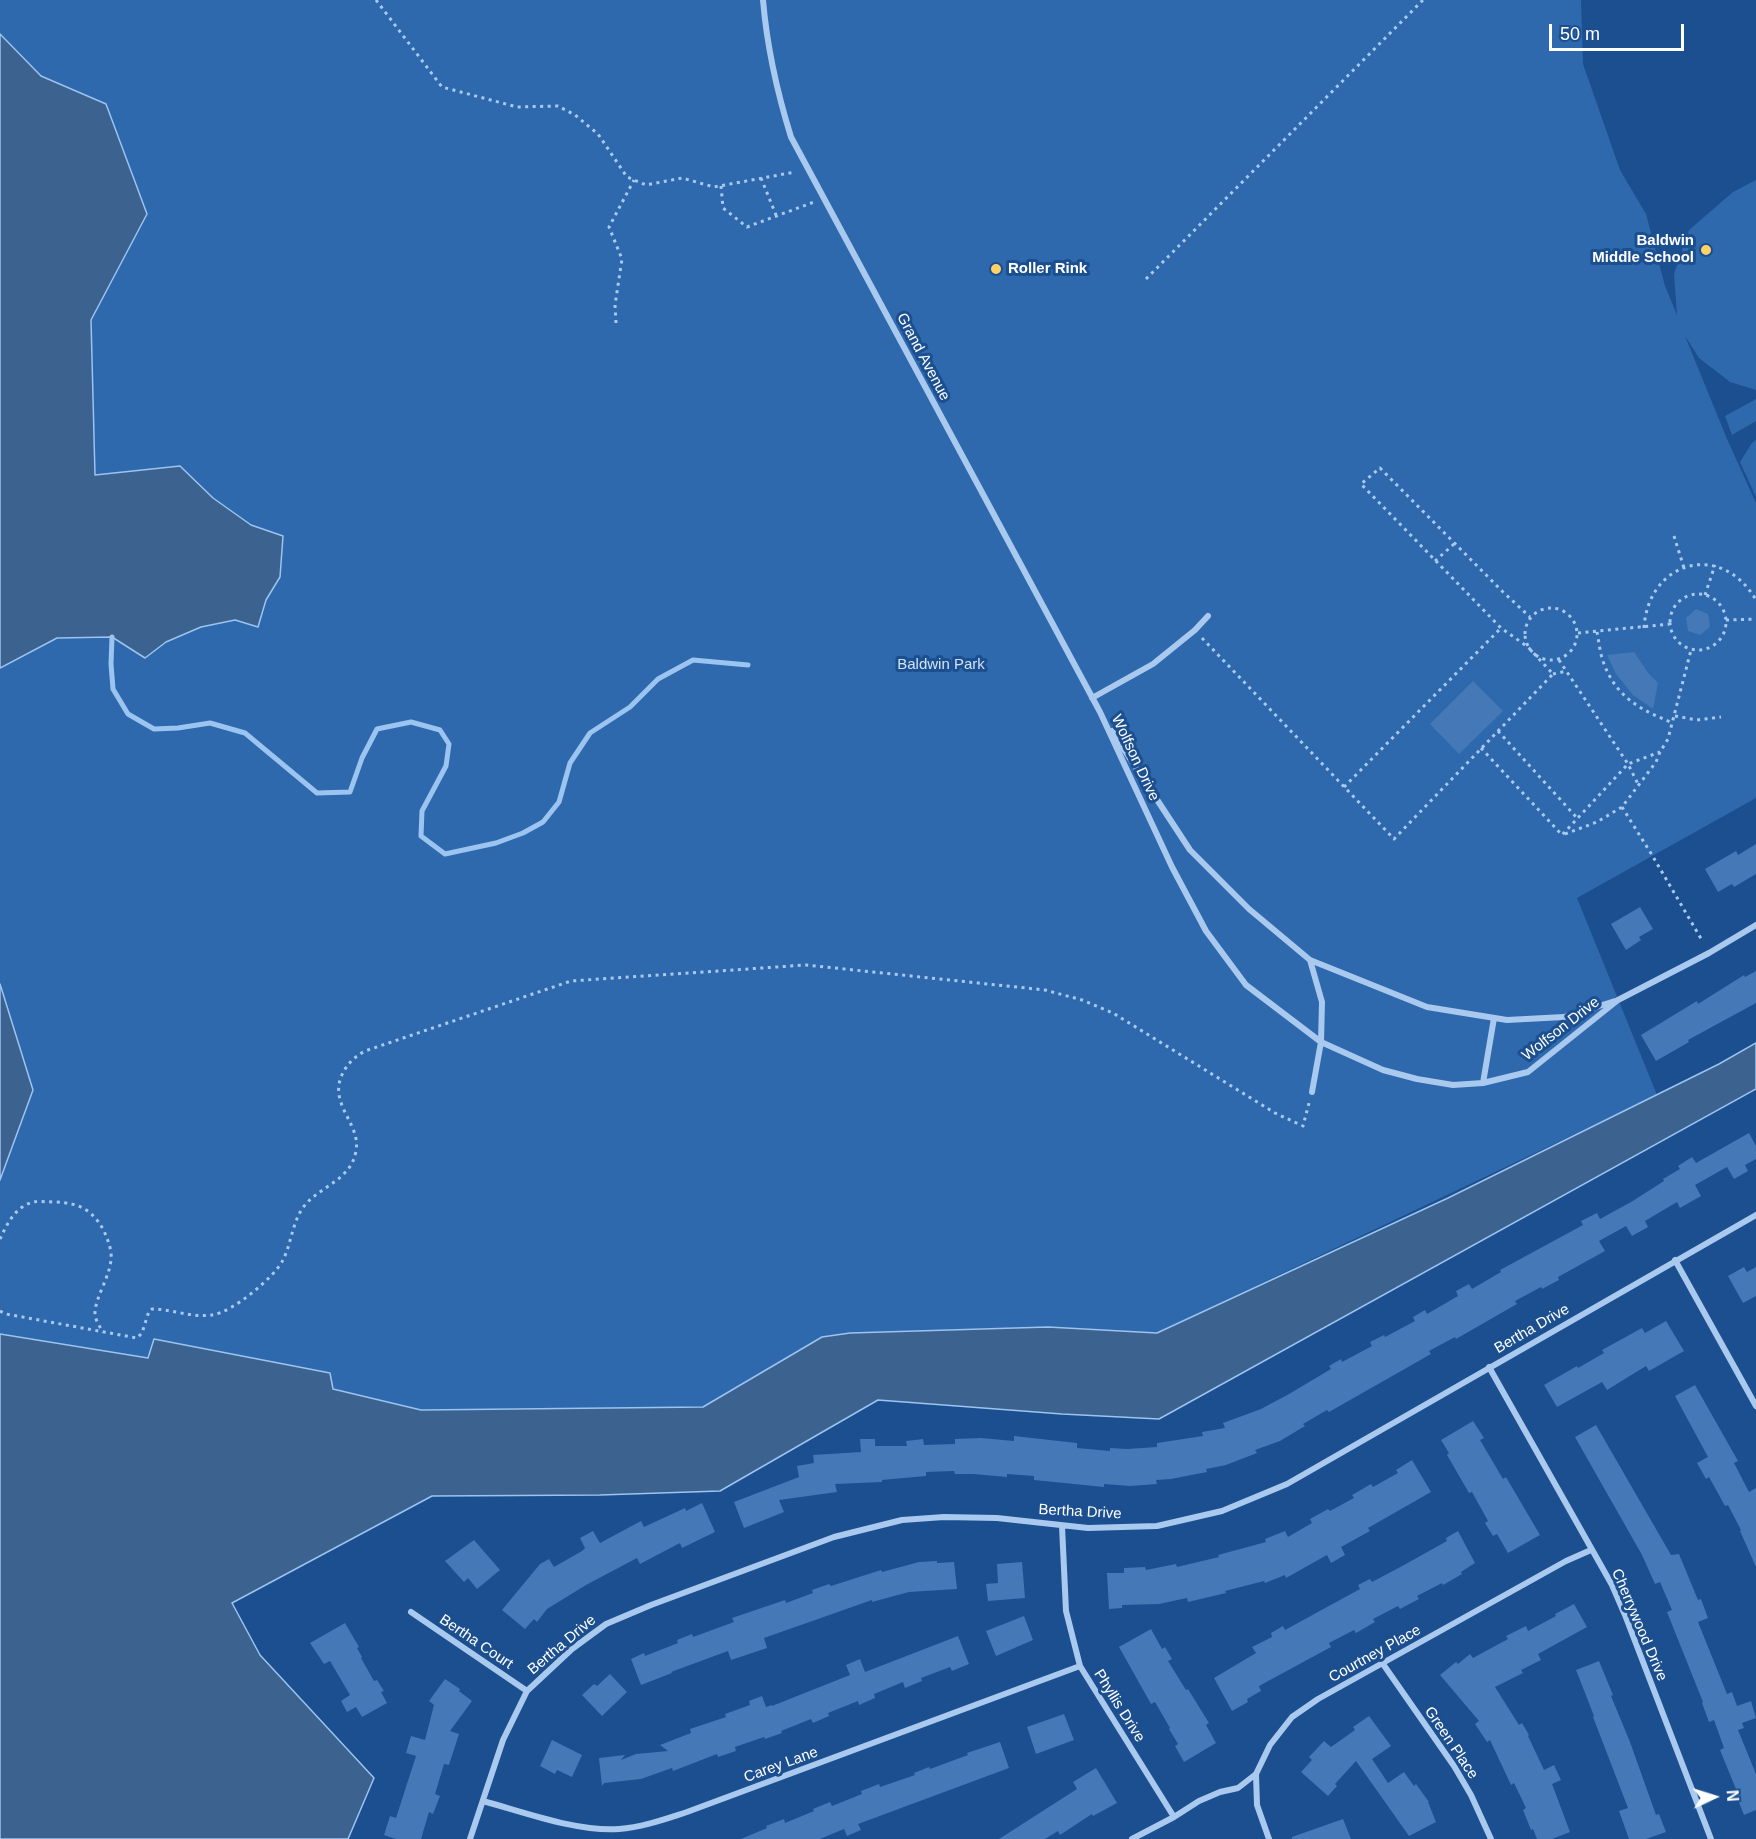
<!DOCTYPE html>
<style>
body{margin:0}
#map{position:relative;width:1756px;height:1839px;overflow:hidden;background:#1b4f8f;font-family:Helvetica,sans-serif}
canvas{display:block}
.north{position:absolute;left:1684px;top:1767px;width:60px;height:60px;-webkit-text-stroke:4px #1b4f8f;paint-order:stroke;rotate:86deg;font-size:16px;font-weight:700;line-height:24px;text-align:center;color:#fff}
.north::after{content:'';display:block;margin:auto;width:21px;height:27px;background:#fff;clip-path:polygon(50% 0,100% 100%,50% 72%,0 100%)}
.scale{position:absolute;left:1549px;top:24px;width:135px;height:27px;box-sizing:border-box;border:3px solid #fff;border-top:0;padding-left:8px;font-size:18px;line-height:21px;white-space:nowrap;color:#fff;-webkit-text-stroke:4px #1b4f8f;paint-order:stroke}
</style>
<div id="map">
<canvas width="1756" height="1839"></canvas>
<div class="north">N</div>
<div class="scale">50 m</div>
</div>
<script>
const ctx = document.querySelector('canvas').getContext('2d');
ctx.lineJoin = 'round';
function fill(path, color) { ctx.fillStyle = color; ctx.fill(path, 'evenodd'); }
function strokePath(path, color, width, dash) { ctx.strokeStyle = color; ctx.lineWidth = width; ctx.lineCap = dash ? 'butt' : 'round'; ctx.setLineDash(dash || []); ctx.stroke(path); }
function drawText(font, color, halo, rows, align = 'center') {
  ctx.font = font + ' Helvetica,sans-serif'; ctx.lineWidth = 6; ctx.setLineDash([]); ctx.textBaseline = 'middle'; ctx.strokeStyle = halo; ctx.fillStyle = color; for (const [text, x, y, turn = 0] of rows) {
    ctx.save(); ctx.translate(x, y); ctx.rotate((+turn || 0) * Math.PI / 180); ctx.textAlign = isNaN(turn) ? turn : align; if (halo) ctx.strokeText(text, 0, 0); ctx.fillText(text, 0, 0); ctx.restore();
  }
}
fill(new Path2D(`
 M0,0H1581L1583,64L1620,170L1646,214L1665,286L1677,315L1674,274L1689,230L1733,192L1756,180V390L1730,382L1699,358L1685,336L1727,439L1756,503V798L1577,898L1657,1095L1157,1333L1010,1328L850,1333L822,1337L703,1407L421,1410L333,1389L155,1340L149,1358L0,1334V1180L33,1090L0,984V668L57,638L112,637L145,658L166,642L201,627L235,620L258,627L266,600L280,577L283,536L251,525L213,498L180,466L95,475L91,320L147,214L106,104L41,76L0,34Z
 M1756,399V421L1732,435L1725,416Z
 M1756,440V497L1740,462L1752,443Z`), '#2e69ad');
const water = new Path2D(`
 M0,34L41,76L106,104L147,214L91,320L95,475L180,466L213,498L251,525L283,536L280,577L266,600L258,627L235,620L201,627L166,642L145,658L112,637L57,638L0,668Z
 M0,984L33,1090L0,1180Z
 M1756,1043V1089L1159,1419L1062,1414L878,1400L720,1491L600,1495L432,1496L232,1603L260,1655L374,1778L348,1839H0V1334L148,1358L154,1339L330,1373L333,1389L421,1410L703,1407L822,1337L850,1333L1048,1327L1157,1333L1448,1198L1719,1064Z`);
fill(water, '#3c6290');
strokePath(water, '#9cc4f0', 1.5);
strokePath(new Path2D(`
 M112,637L111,664L113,689L128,714L154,729L178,728L210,723L245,733L317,793L350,792L362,758L377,729L411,722L440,730L449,744L446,766L422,811L421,836L445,854L496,843L523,833L543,822L559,802L570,763L590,733L630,707L658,679L693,660L748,665`), '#9cc4f0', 5);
fill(new Path2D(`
 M1696,609L1708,614L1710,627L1700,635L1688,631L1686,618Z
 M1634,652L1649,674L1658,683L1653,709L1633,695L1616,674L1607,655Z
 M1473,681L1503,711L1459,754L1430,724Z
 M1756,844V874L1734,887L1732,884L1718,892L1705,869L1736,851L1738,855Z
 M1640,907L1653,929L1639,937L1641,940L1626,950L1611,924Z
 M1756,971V1003L1688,1040L1689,1042L1656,1061L1641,1035L1697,1001L1698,1004L1744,975L1745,977Z
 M1749,1133L1756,1146V1159L1745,1165L1748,1171L1734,1179L1727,1167L1695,1185L1701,1196L1680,1208L1677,1202L1645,1221L1648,1227L1632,1236L1626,1226L1599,1241L1605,1251L1558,1277L1559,1280L1542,1289L1541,1287L1515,1301L1517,1304L1456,1339L1455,1337L1429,1351L1431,1354L1329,1412L1327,1410L1303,1424L1305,1426L1280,1441L1255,1450L1257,1453L1226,1465L1206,1469L1207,1472L1171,1479L1156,1480L1157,1484L1130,1486L1104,1484V1487L1034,1480V1476L1007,1474V1477L973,1474H955L954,1471L926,1472V1476L882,1480V1482L835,1484L837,1492L779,1500L784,1512L744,1528L734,1502L799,1477L797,1466L814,1463L813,1455L861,1452L860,1439H875V1446H907L906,1441L923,1439L924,1445L955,1444V1439L981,1438L1014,1441V1436L1077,1443V1448L1110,1451V1448L1127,1449L1157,1447V1443L1203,1436L1202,1432L1225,1428L1223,1423L1261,1409L1289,1394L1331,1369L1329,1366L1341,1359L1342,1362L1372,1346L1370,1342L1384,1335L1385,1337L1415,1321L1413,1317L1425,1310L1427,1314L1458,1296L1456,1291L1469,1284L1472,1289L1501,1272L1500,1270L1583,1225L1581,1221L1597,1213L1600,1219L1631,1202L1664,1181L1663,1179L1680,1169L1678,1166L1692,1157L1696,1163Z
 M1744,1267L1747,1272L1756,1267V1296L1743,1303L1728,1276Z
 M1666,1321L1684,1351L1649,1371L1646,1366L1607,1390L1602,1382L1557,1407L1544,1385L1577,1366L1578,1368L1604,1353L1602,1350L1642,1328L1645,1333Z
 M1695,1385L1738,1461L1734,1463L1749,1492L1756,1488V1567L1740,1531L1741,1530L1728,1505L1725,1506L1709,1477L1706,1479L1697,1463L1708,1457L1675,1396Z
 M1473,1421L1484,1438L1480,1440L1503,1479L1506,1477L1540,1535L1508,1553L1497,1534L1493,1536L1485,1523L1488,1521L1472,1492L1469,1493L1447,1455L1449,1453L1441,1440Z
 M1596,1425L1671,1555L1679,1554L1698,1600L1701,1599L1708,1618L1698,1622L1727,1694L1732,1692L1737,1706L1751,1701L1756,1718L1742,1723L1744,1728L1738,1730L1756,1774V1810L1744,1815L1736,1795L1738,1794L1720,1750L1724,1748L1714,1720L1709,1722L1702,1703L1703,1702L1667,1612L1672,1610L1660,1582L1655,1584L1642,1555L1575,1437Z
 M1412,1460L1431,1492L1368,1528L1370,1531L1341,1547L1345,1555L1331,1563L1327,1555L1286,1578L1285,1575L1265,1583L1264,1581L1225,1591L1226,1593L1188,1602L1187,1598L1159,1604L1122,1605V1608L1109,1609L1107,1573H1124V1568L1145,1567L1146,1570L1176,1564L1177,1567L1219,1557L1218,1555L1266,1542L1265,1539L1285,1531L1288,1537L1312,1523L1310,1519L1328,1509L1330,1511L1354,1498L1352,1495L1371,1484L1373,1487L1398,1473L1396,1470Z
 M702,1503L715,1532L682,1548L680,1543L640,1564L637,1558L586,1585L547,1609L537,1622L534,1619L525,1629L502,1610L540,1564L549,1559L554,1567L582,1551L585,1548L580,1538L593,1531L600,1543L641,1521L644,1527L685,1508L686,1511Z
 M1458,1531L1475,1563L1461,1572L1462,1574L1443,1585L1442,1583L1417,1596L1419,1599L1400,1609L1398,1606L1373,1619L1375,1622L1356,1633L1354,1630L1329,1643L1331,1647L1259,1686L1261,1691L1247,1699L1248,1702L1232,1711L1214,1678L1256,1653L1252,1647L1272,1637L1271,1633L1283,1626L1285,1630L1360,1589L1358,1585L1370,1579L1372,1582L1404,1565L1447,1541L1446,1538Z
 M474,1540L500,1570L477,1589L468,1578L464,1582L445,1561Z
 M937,1561V1563L954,1562L957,1589L909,1592L872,1602V1600L764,1638L767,1648L731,1660L728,1651L671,1672L672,1673L641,1685L631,1659L644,1653L645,1656L678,1643L677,1640L692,1634L693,1637L734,1622L732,1618L785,1600L786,1603L813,1593L812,1590L829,1584L831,1586L881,1570L882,1572L919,1562Z
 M1022,1562L1025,1598L988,1601L986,1584L998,1583L997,1564Z
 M1574,1604L1587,1627L1538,1654L1541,1660L1521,1670L1523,1673L1495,1687L1519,1725L1522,1723L1529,1735L1528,1736L1544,1770L1554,1765L1561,1780L1552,1784L1570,1832L1552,1839H1537L1533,1829L1531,1830L1523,1810L1526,1808L1514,1783L1511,1785L1490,1740L1487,1742L1475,1724L1479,1721L1440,1675L1456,1662L1458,1664L1470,1654L1473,1658L1508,1639L1506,1636L1526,1626L1528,1631L1556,1616L1555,1614Z
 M1024,1616L1033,1640L996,1656L986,1631Z
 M345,1623L359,1647L357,1648L362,1657L361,1658L374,1681L377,1680L384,1691L381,1692L387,1703L362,1717L356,1707L347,1712L341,1701L350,1695L330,1661L324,1664L310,1643Z
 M1151,1629L1162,1649L1165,1647L1172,1659L1168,1661L1186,1690L1188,1689L1209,1723L1206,1725L1216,1743L1184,1762L1175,1746L1178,1744L1169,1729L1170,1728L1155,1702L1151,1704L1119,1647Z
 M958,1636L969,1664L952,1671L950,1667L921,1678L922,1681L905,1688L903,1682L874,1694L875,1698L859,1705L858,1701L828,1713L829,1716L813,1723L811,1719L781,1731L782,1733L765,1739L764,1737L735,1747L736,1751L718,1757L717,1754L673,1771L672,1768L641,1779L604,1783L602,1786L599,1758L625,1755L621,1760L636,1754L668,1751L660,1745L691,1733L690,1729L726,1717L725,1714L750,1705L749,1701L762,1696L766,1707L772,1705V1706L850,1675L846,1665L860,1659L865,1672Z
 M1599,1661L1613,1695L1611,1696L1630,1742L1656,1815L1659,1814L1666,1832L1646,1839H1629L1619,1811L1628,1808L1593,1717L1594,1716L1576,1670Z
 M610,1674L627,1692L602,1716L582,1695L594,1684L597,1686Z
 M445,1679L460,1689L459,1691L472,1701L450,1731L459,1734L449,1765L444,1764L435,1794L440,1796L433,1814L429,1812L421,1839H396L384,1835L390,1816L396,1818L416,1756L406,1753L411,1736L425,1740L434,1705L429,1701Z
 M1064,1714L1074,1740L1036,1754L1027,1727Z
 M1369,1716L1391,1746L1372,1759L1388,1783L1404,1772L1414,1786L1416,1784L1429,1802H1428L1436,1822L1409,1836L1356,1761L1335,1784L1337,1786L1328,1796L1301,1772L1312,1760L1309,1757L1324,1741L1331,1747L1355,1730L1353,1727Z
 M552,1740L582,1755L572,1777L557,1770L555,1774L540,1766Z
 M1000,1742L1009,1768L858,1824L861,1830L847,1836L844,1829L820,1839H741L767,1828L766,1826L784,1819L785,1823L814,1811L813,1809L830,1802L832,1806L862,1794L861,1791L879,1784L880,1787L915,1775L914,1773L929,1767L930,1769L968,1755L967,1753Z
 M1096,1768L1117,1803L1093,1816L1092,1814L1060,1835L1058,1831L1045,1839H999L1077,1789L1073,1782Z
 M1343,1819L1351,1839H1292V1837Z`), '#4478b7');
strokePath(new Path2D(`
 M376,0L442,87L517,107L558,106L575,115L598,134L627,177L646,185L682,178L714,187L795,172
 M761,178L776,215
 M721,186L723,208L747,227L814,202
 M1146,279L1423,0
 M616,323L615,305L622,259L609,227L634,180
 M1674,536L1684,568
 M1435,561L1454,544
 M1670 622a28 28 0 1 1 56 0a28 28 0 1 1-56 0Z
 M1705,595L1715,565
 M1525 634a26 26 0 1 1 52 0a26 26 0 1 1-52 0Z
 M1726,620L1756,619
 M1644,628C1648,561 1721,540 1756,600
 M1597,632C1599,642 1600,654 1604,664C1617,698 1641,710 1673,723
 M1578,633L1670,624
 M1202,638L1394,839L1553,674L1528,647L1501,628L1361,484L1380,468L1502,591L1530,617
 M1559,660L1628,764L1638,784
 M1553,674L1567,671
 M1675,716L1697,720L1721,717
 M1498,731L1578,819
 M1481,748L1562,835L1628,764L1660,752
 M1344,787L1501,628
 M1622,807L1652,855L1703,942
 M1565,834L1597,822L1622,807L1656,762L1660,752L1668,739L1691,650
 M0,1239C7,1224 15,1207 33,1202C40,1201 48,1202 56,1202C79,1203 93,1210 104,1231C107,1238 110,1245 111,1253C113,1274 94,1297 95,1315C96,1321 100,1327 103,1332
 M0,1311L6,1314L137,1338L142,1333L149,1311L152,1309C172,1309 192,1318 212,1315C231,1313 274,1278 283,1260C292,1242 292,1221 305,1205C322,1185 351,1180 356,1151C361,1124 330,1106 341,1077C346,1065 354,1057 365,1051L571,981L806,965L1045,990L1082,1000L1113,1013L1275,1113L1303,1126L1309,1103`), '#a9c9ee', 3, [3, 4.5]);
strokePath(new Path2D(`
 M763,0C767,47 777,92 791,137L1100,712L1172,867L1206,931L1246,985L1321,1042L1383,1070L1417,1079L1453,1085L1483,1083L1528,1072L1618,1000L1709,953L1756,925
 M1092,698L1153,664L1195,630L1208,616
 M1112,731L1190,850L1249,909L1310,960L1427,1007L1507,1020L1564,1017L1615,1001
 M1310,960L1322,1002L1321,1042L1312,1092
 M1483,1083L1494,1018
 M1675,1260L1756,1406
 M1489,1367L1612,1585L1625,1615L1711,1839
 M1062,1526L1066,1611L1080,1666L1174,1817
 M411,1612L527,1691
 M1383,1664L1454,1766L1471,1795L1491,1839
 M483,1801C524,1812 577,1832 619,1829C643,1827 665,1819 687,1812L1080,1666
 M470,1839L503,1740L527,1691L572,1649L606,1624L651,1605L834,1537L902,1520L944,1517L997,1518L1088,1528L1157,1526L1222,1511L1287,1484L1756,1215
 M1132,1839L1174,1817L1199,1801L1220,1792L1238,1788L1256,1774
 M1269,1839L1257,1805L1256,1774L1270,1745L1292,1717L1318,1699L1566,1561L1591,1550`), '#a9c9ee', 6);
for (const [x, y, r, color] of [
 [1706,250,6,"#ffd166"],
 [996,269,6,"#ffd166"]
]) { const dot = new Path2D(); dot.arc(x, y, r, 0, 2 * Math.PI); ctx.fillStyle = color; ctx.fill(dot); strokePath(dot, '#1b4f8f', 2); }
drawText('bold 15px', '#fff', '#1b4f8f', [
 ["Baldwin",1694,241],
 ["Middle School",1694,258],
 ["Roller Rink",1008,269,"left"]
], 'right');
drawText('15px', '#fff', '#1b4f8f', [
 ["Grand Avenue",923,357,62],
 ["Wolfson Drive",1135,758,65],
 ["Wolfson Drive",1561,1029,-38],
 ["Bertha Drive",1532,1329,-30],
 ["Bertha Drive",1080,1512,3],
 ["Cherrywood Drive",1639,1625,67],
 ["Bertha Court",476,1642,34],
 ["Bertha Drive",562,1645,-40],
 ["Courtney Place",1375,1654,-29],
 ["Phyllis Drive",1119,1706,58],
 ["Green Place",1451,1743,56],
 ["Carey Lane",781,1765,-20]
]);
drawText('15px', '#cfe3fa', '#1b4f8f', [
 ["Baldwin Park",941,665]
]);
</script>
